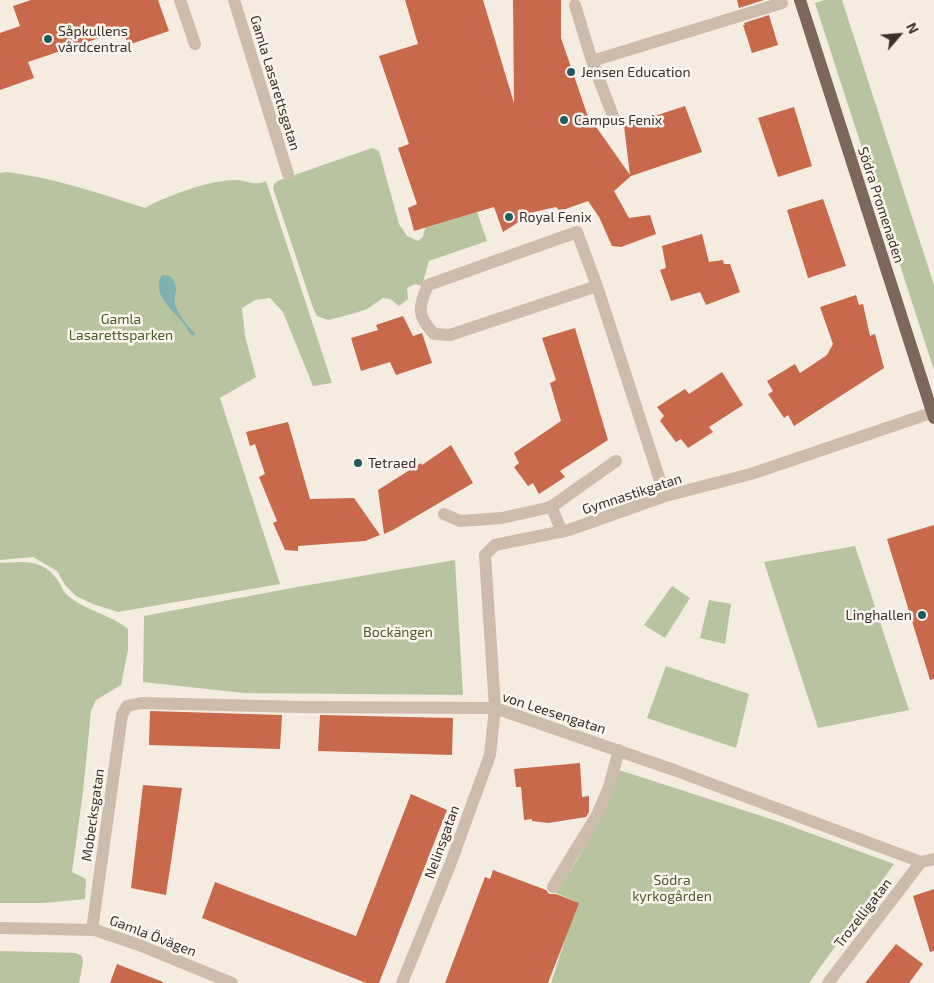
<!DOCTYPE html>
<meta charset="utf-8">
<style>
body{margin:0}
#map{position:relative;width:934px;height:983px;overflow:hidden;background:#f4ebe1;font-family:"Exo 2",sans-serif}
canvas{display:block}
.north{position:absolute;left:874px;top:10px;width:50px;height:50px;-webkit-text-stroke:4px #fbf5ee;paint-order:stroke;rotate:63deg;font-size:14px;font-weight:700;line-height:20px;text-align:center;color:#3b302b}
.north::after{content:'';display:block;margin:auto;width:18px;height:22px;background:#3b302b;clip-path:polygon(50% 0,100% 100%,50% 72%,0 100%)}
</style>
<div id="map">
<canvas width="934" height="983"></canvas>
<div class="north">N</div>
</div>
<script>
const ctx = document.querySelector('canvas').getContext('2d');
ctx.lineJoin = 'round';
function fill(path, color) { ctx.fillStyle = color; ctx.fill(path, 'evenodd'); }
function strokePath(path, color, width, dash) { ctx.strokeStyle = color; ctx.lineWidth = width; ctx.lineCap = dash ? 'butt' : 'round'; ctx.setLineDash(dash || []); ctx.stroke(path); }
function drawText(font, color, halo, rows, align = 'center') {
  ctx.font = font + ' "Exo 2",sans-serif'; ctx.lineWidth = 5; ctx.setLineDash([]); ctx.textBaseline = 'middle'; ctx.strokeStyle = halo; ctx.fillStyle = color; for (const [text, x, y, turn = 0] of rows) {
    ctx.save(); ctx.translate(x, y); ctx.rotate((+turn || 0) * Math.PI / 180); ctx.textAlign = isNaN(turn) ? turn : align; if (halo) ctx.strokeText(text, 0, 0); ctx.fillText(text, 0, 0); ctx.restore();
  }
}
fill(new Path2D(`
 M824,0H842L934,285V370L815,3Z
 M372,148L379,151L399,224L407,236L418,241L423,237L425,228L477,212L487,241L429,261L422,286L415,284L407,288L408,299L399,306L390,299L383,298L367,309L352,314L328,320L317,316L313,308L273,188L275,183L280,180Z
 M7,172C54,178 99,193 145,208C169,195 209,180 236,180C249,180 252,187 266,181L332,383L313,386L283,312L270,298L255,300L242,308L245,336L256,377L220,398L280,584L118,612L93,604L76,596L65,585L57,571L33,557L0,560V173Z
 M855,546L909,710L818,728L764,562Z
 M455,560L463,695L244,693L143,682L144,616L297,587Z
 M22,562C38,563 48,566 58,581C61,585 63,591 66,594C85,611 110,614 128,629V650L121,685L96,700L91,711L83,792L72,872L86,879L85,899L44,903H0V563Z
 M672,586L690,598L665,638L644,625Z
 M709,600L731,604L725,644L700,638Z
 M666,666L749,694L736,748L647,718Z
 M619,770L777,821L894,864L809,983H551L577,902L556,893L577,860L603,814Z
 M0,951L76,953L82,956L83,962L79,983H0Z`), '#b8c4a0');
fill(new Path2D(`
 M162,275L170,276C181,291 174,288 175,303C175,310 189,329 195,333L194,336C189,334 189,331 186,327C180,317 165,306 161,295C158,288 158,281 162,275Z`), '#7fb0b2');
fill(new Path2D(`
 M31,0H158L169,31L128,45L123,30L28,62L34,78L0,90V33L20,26L13,6Z
 M405,0H483L514,103L513,0H561V38L587,114L630,175L624,126L685,106L702,152L631,176L614,191L629,218L650,215L656,234L621,247L612,246L599,217L588,201L560,211L556,207L534,212L503,232L494,207L414,231L408,208L417,204L398,148L409,144L379,56L418,44Z
 M737,0H764L739,8Z
 M769,15L778,45L752,53L743,25H745L744,23Z
 M794,107L812,166L778,177L758,118Z
 M823,199L846,266L808,278L787,210Z
 M702,234L709,262L723,260L724,264H730L740,292L706,305L700,292L671,301L660,270L666,268L662,246Z
 M856,295L859,305L863,304L870,336L875,334L884,368L794,426L788,415L784,418L768,394L773,391L767,381L795,364L800,373L827,355L833,344L820,307Z
 M403,316L413,336L422,333L432,363L396,375L390,362L361,371L351,338L378,330L376,325Z
 M575,328L608,440L560,471L565,477L539,494L533,483L528,486L514,467L519,463L514,453L561,421L550,383L556,380L542,338Z
 M722,372L743,405L709,427L713,432L688,448L681,439L676,442L660,421L664,416L657,407L685,389L689,394Z
 M288,422L310,499L354,498L380,535L365,541L298,546V551L285,550L273,523L277,521L259,477L265,474L255,444L250,446L246,432Z
 M451,445L473,483L393,530L384,534L378,490L421,463L422,465Z
 M934,525V679L930,680L887,539Z
 M150,711L282,715L280,749L149,745Z
 M320,715L453,718L452,755L318,751Z
 M580,763L582,797L589,796V812L586,817L548,823L532,821V819L524,820L521,787H516L514,769Z
 M143,785L182,788L166,895L131,888Z
 M411,794L447,810L379,983H366L202,918L215,882L356,936Z
 M493,870L546,890L549,894H556L579,903L548,983H445L485,877L490,879Z
 M934,889V951L930,952L913,896Z
 M896,944L923,964L909,983H865Z
 M117,964L163,982V983H110Z`), '#c8694b');
strokePath(new Path2D(`
 M180,0L195,44
 M234,0L288,174
 M575,5L592,61L782,3
 M592,61L613,116
 M597,286L450,335L434,334C417,316 418,307 428,285L577,232L597,286L665,496
 M551,506L562,532
 M444,514L460,521L502,518L551,507L616,461
 M921,862L934,859
 M553,887L597,815L609,787L619,750
 M0,928L95,930L139,945L232,983
 M92,930L122,715L127,706L141,703L301,707L495,708L674,770L921,862
 M402,983L450,865L490,755L495,708L485,555L495,545L569,530L665,496L751,474L934,412
 M828,983L921,862`), '#cdbbac', 12);
strokePath(new Path2D(`
 M800,0L934,418`), '#7d675c', 12);
for (const [x, y, r, color] of [
 [48,39,5,"#1f5a5e"],
 [571,72,5,"#1f5a5e"],
 [564,120,5,"#1f5a5e"],
 [509,217,5,"#1f5a5e"],
 [358,463,5,"#1f5a5e"],
 [922,615,5,"#1f5a5e"]
]) { const dot = new Path2D(); dot.arc(x, y, r, 0, 2 * Math.PI); ctx.fillStyle = color; ctx.fill(dot); strokePath(dot, '#fbf5ee', 2); }
drawText('14px', '#3b302b', '#fbf5ee', [
 ["Såpkullens",58,31],
 ["vårdcentral",58,47],
 ["Jensen Education",581,72],
 ["Campus Fenix",574,120],
 ["Royal Fenix",519,217],
 ["Tetraed",368,463],
 ["Linghallen",912,615,"right"]
], 'left');
drawText('14px', '#3b302b', '#fbf5ee', [
 ["Gamla Lasarettsgatan",275,83,73],
 ["Södra Promenaden",881,205,72],
 ["Gymnastikgatan",632,494,-18],
 ["von Leesengatan",554,713,18],
 ["Mobecksgatan",93,815,-82],
 ["Nelinsgatan",442,842,-70],
 ["Trozelligatan",863,913,-52],
 ["Gamla Övägen",153,936,21]
]);
drawText('14px', '#4a5a2e', '#fbf5ee', [
 ["Gamla",121,319],
 ["Lasarettsparken",121,335],
 ["Bockängen",398,632],
 ["Södra",672,880],
 ["kyrkogården",672,896]
]);
</script>
